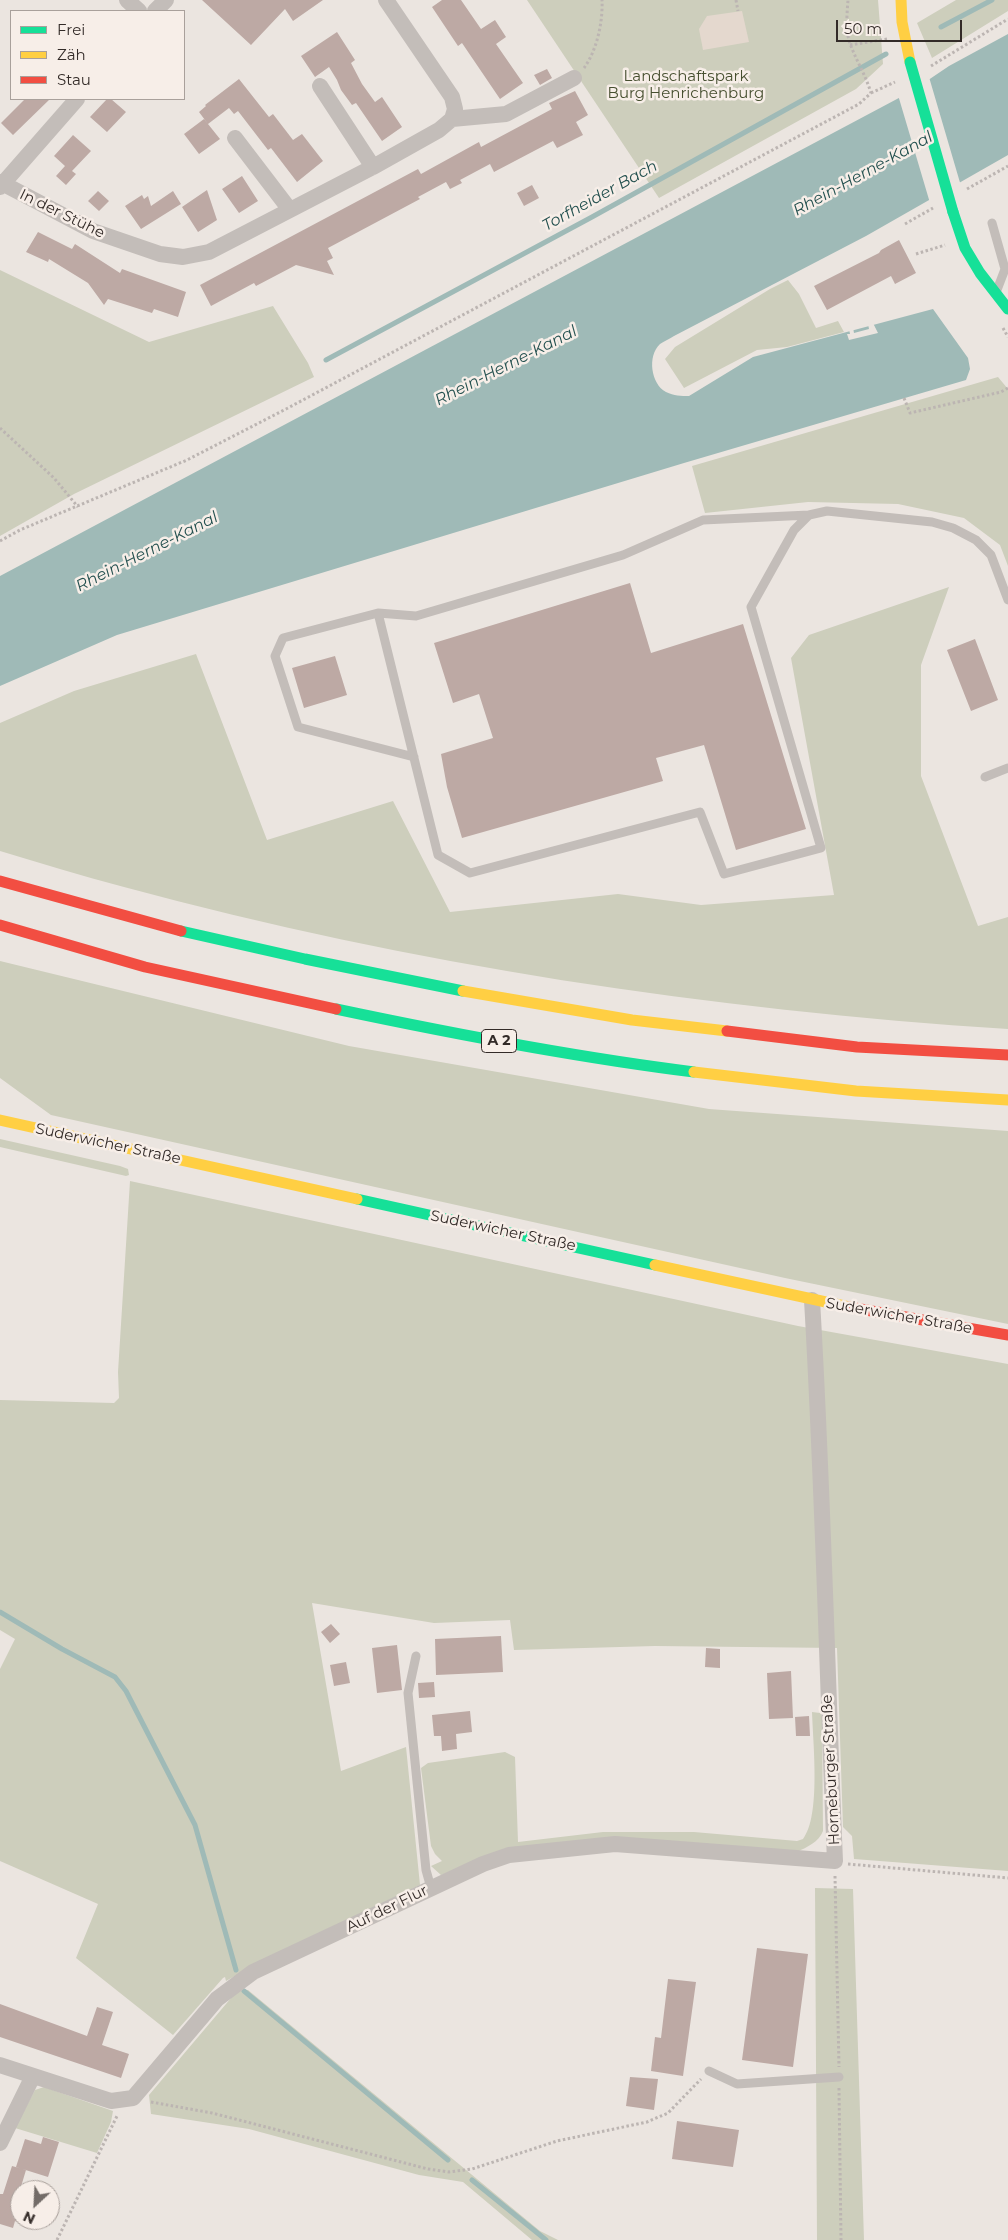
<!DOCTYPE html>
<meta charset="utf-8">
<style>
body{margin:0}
#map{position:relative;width:1008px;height:2240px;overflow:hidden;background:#ebe5e0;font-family:Montserrat,sans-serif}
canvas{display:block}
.legend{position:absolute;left:10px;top:10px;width:175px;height:90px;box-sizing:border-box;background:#f7eee8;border:1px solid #a9a09b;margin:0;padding:6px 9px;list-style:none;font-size:15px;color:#332b28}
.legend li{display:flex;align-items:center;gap:10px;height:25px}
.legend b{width:25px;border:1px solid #a9a09b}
.north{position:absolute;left:10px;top:2180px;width:50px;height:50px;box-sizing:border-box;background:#f7eee8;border:1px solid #a9a09b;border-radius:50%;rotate:205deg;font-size:14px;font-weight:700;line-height:20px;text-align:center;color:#332b28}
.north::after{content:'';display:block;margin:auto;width:18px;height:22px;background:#736c68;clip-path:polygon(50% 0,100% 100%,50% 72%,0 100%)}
.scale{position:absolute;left:836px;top:20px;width:126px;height:22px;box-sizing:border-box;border:2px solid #332b28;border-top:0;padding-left:6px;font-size:15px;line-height:18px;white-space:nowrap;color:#332b28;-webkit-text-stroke:4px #f7eee8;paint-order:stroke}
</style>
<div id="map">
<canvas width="1008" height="2240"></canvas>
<ul class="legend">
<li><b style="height:6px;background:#16e098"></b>Frei</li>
<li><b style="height:6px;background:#ffcf43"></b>Zäh</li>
<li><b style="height:6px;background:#f24e42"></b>Stau</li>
</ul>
<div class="north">N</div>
<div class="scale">50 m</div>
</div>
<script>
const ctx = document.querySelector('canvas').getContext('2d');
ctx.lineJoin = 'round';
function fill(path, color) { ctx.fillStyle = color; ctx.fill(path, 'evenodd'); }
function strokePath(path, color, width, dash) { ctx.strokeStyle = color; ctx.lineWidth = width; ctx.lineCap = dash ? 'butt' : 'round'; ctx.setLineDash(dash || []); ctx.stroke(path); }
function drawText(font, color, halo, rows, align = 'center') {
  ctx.font = font + ' Montserrat,sans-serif'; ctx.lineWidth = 5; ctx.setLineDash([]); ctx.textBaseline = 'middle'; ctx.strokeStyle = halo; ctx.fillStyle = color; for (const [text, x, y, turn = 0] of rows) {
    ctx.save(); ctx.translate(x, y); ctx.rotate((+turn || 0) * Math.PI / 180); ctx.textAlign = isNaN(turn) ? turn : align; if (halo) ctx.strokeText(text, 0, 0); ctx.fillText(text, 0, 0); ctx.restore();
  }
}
fill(new Path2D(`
 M527,0H878L883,64L856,89L659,198Z
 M956,0H1008V11L932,58L917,23Z
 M0,270L149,342L273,306L308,363L314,377L74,494L0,536Z
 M788,280L799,294L816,328L838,321L844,332L787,347L757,350L684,388L665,359L675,347L770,289Z
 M998,377L1008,389V566L1000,545L964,518L898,504L808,502L705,513L692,466Z
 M949,587L921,665V776L978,926L1008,917V1029C710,1010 412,965 124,887C82,876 41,863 0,851V723L74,691L196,654L267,840L393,801L450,912L618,894L701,905L834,895L791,658L809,635Z
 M0,961L349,1046L709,1109L1008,1131V1324L785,1278L51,1115L0,1078Z
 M0,1139L120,1166L128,1169L129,1175L126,1176L0,1147Z
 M130,1181L798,1326L1008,1364V1871L854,1859L852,1836L843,1827L837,1648L655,1646L514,1650L510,1620L434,1623L312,1603L341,1771L406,1747L420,1885L253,1966L226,1981L225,1977L223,1978L173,2035L76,1958L98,1904L0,1861V1669L15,1639L0,1630V1400L114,1403L119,1398L118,1372Z
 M812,1712L820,1713L822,1716L823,1831C819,1842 807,1847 797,1852L617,1840L441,1875L431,1866L442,1861L435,1854L431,1846L421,1768L428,1763L505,1752L515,1757L518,1842L603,1832H694L797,1841L803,1839C821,1816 813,1743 812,1712Z
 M815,1888L853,1889L864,2240H817Z
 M248,1990L540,2231L558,2240H532L463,2182L419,2175L249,2129L151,2114L149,2095L237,1991Z
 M44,2087L113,2111L111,2122L97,2153L15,2128L35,2090Z`), '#cdcebc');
fill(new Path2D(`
 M742,11L749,42L703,50L699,29L707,16Z`), '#e4d8ce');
fill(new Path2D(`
 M1008,34V155L866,236L674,336C670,339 664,341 660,344C647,356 651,384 666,392C674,396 681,396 689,396L753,357L933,309L968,358L970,369L966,380L684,463L117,635L0,686V576L912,91L949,66Z`), '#9fbab7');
fill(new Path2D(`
 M929,77L961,186L930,203L898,95Z
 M873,323L878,333L849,340L847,334H850L849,329L853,328L854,333L869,329L868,324Z`), '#ebe5e0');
strokePath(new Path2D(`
 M941,27L992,0
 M326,360L592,217L886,54
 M0,1612L62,1649L115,1677L126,1691L195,1825L236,1970
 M244,1991L448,2160
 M472,2180L546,2240`), '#9fbab7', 5);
fill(new Path2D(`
 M202,0H323L293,21L285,9L251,45Z
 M442,0H461L481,29L495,20L506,37L496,44L523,83L500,99L462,43L458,46L432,7Z
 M337,32L355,60L351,63L362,84L375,102L382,97L402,127L382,141L356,103L352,105L341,90L337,80L329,67L315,77L301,56Z
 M547,69L552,78L540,85L534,75Z
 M239,79L269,117L273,114L293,140L302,134L323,161L297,182L271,148L268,150L238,111L234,114L229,108L208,124L199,112L206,106L205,105Z
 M575,91L588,115L576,122L583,135L557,148L553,141L494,172L490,164L460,180L462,183L450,189L446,182L418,197L420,199L328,248L333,258L327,261L334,275L296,265L256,286L254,283L211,306L200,285L418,169L421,174L479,142L481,147L552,109L549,103Z
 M25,99H50L13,135L1,123Z
 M107,99H111L126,112L107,132L90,117Z
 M204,119L220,139L199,154L184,134Z
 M73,135L91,151L72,171L76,174L66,185L56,176L65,166L54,156Z
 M242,176L258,201L239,213L222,189Z
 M532,185L539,198L524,206L517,193Z
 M207,190L217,220L198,232L182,207Z
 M98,191L109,201L99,211L88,201Z
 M173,191L181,204L141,229L125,206L142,195L144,199L148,196L151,206Z
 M38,232L72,249L75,244L120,273L122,269L186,292L178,317L154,309L152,313L108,299L104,305L88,283L49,259L48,262L26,252Z
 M899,240L916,273L895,284L891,276L827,310L814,286L879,253L881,250Z
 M630,583L651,653L743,624L806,829L736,850L704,745L656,758L663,781L462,838L447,787L441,754L493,738L479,694L453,703L434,643Z
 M975,639L998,700L971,711L947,650Z
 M335,656L347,695L304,708L292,668Z
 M331,1624L340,1634L330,1643L321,1632Z
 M501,1636L503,1672L436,1675L435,1639Z
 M397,1645L402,1690L377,1693L372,1648Z
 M706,1648L720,1649V1668L705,1667Z
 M346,1662L350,1683L334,1686L330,1665Z
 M791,1671L793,1718L769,1719L767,1673Z
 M434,1682L435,1697L419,1698L418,1683Z
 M470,1711L472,1732L456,1734L457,1749L442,1751L441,1736H434L432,1715Z
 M809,1716L810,1736H796L795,1717Z
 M757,1948L808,1954L793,2067L742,2060Z
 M668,1979L696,1982L683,2076L651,2071L655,2037L661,2038Z
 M0,2004L87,2036L97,2007L113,2012L102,2045L129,2054L121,2078L0,2037Z
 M630,2077L658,2079L654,2110L626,2106Z
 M677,2121L739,2130L733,2167L672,2159Z
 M43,2137L59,2142L48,2177L16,2167L25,2139L41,2144Z
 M12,2166L26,2170L20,2190V2223L15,2221L13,2228L0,2224V2194H3Z`), '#bda9a4');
strokePath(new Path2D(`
 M736,0L738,11
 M850,45L887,39
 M931,66L1008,19
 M584,68C597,50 603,22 602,0
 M871,93L895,82
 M967,189L1008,166
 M905,224L933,208
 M916,254L945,245
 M1003,328L1008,337
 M904,398L910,413L1001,392L1008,388
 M0,428L54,478L78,507
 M0,541L20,530L187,460L286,409L859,104L871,93C866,76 857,62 851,46C845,32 847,15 848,0
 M848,1864L1008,1878
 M835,1876L839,2067
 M839,2088L841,2240
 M151,2102L212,2113L428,2169L449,2172L472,2169L557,2141L647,2122L668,2113L701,2079
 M57,2240L117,2116`), '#bcb5b2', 3, [2.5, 2.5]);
strokePath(new Path2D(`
 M992,223L1005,269L997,290
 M378,613L438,855L470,873L700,812L724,874L821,848L751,607L794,530L809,515L827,511L932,522L953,528L976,540L991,555L1008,600
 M414,757L298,727L275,656L283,638L378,613L416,616L623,555L703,520L809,515
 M985,777L1008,768
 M416,1656L408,1693L426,1870L431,1888
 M709,2071L737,2084L839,2077`), '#c3bdb9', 9);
strokePath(new Path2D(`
 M127,0L139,11
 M155,11L166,0
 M320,86L373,167
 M452,119L506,114L574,78
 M235,138L290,210
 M0,182L93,231L160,254L183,257L209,252L373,167L439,130L452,119L455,109L452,97L386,0
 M0,187L77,99
 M0,2065L111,2101L133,2098L217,1999L253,1972L483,1864L509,1855L615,1844L835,1861C827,1674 823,1487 812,1300
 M0,2143L33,2076`), '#c3bdb9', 16);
strokePath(new Path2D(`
 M953,212L965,248L980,273L1008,309
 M181,931L305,959L463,991
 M336,1009C454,1034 574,1057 694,1072
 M357,1199L655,1265`), '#16e098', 11);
strokePath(new Path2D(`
 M901,0L902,22L910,62
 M463,991L632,1020L727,1031
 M694,1072L856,1091L1008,1100
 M0,1120L357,1199
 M655,1265L849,1307`), '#ffcf43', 11);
strokePath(new Path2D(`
 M0,881L181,931
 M0,925L145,967L336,1009
 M727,1031L857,1047L1008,1055
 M849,1307L1008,1335`), '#f24e42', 11);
strokePath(new Path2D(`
 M910,62L953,212`), '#16e098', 11);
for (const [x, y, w] of [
 [499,1041,35]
]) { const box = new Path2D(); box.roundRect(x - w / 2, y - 11.5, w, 23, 4); ctx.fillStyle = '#f7eee8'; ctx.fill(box); strokePath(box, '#332b28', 1); }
drawText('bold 14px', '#332b28', null, [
 ["A 2",499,1041]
]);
drawText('15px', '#464f2f', '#f7eee8', [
 ["Landschaftspark",686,77],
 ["Burg Henrichenburg",686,94]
]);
drawText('15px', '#332b28', '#f7eee8', [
 ["In der Stühe",62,214,26],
 ["Suderwicher Straße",108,1144,12],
 ["Suderwicher Straße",503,1231,12],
 ["Suderwicher Straße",899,1316,10],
 ["Horneburger Straße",831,1770,-93],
 ["Auf der Flur",387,1909,-26]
]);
drawText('italic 16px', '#23504f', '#f7eee8', [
 ["Rhein-Herne-Kanal",863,174,-29],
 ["Torfheider Bach",600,196,-29],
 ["Rhein-Herne-Kanal",506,366,-27],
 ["Rhein-Herne-Kanal",147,552,-27]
]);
</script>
